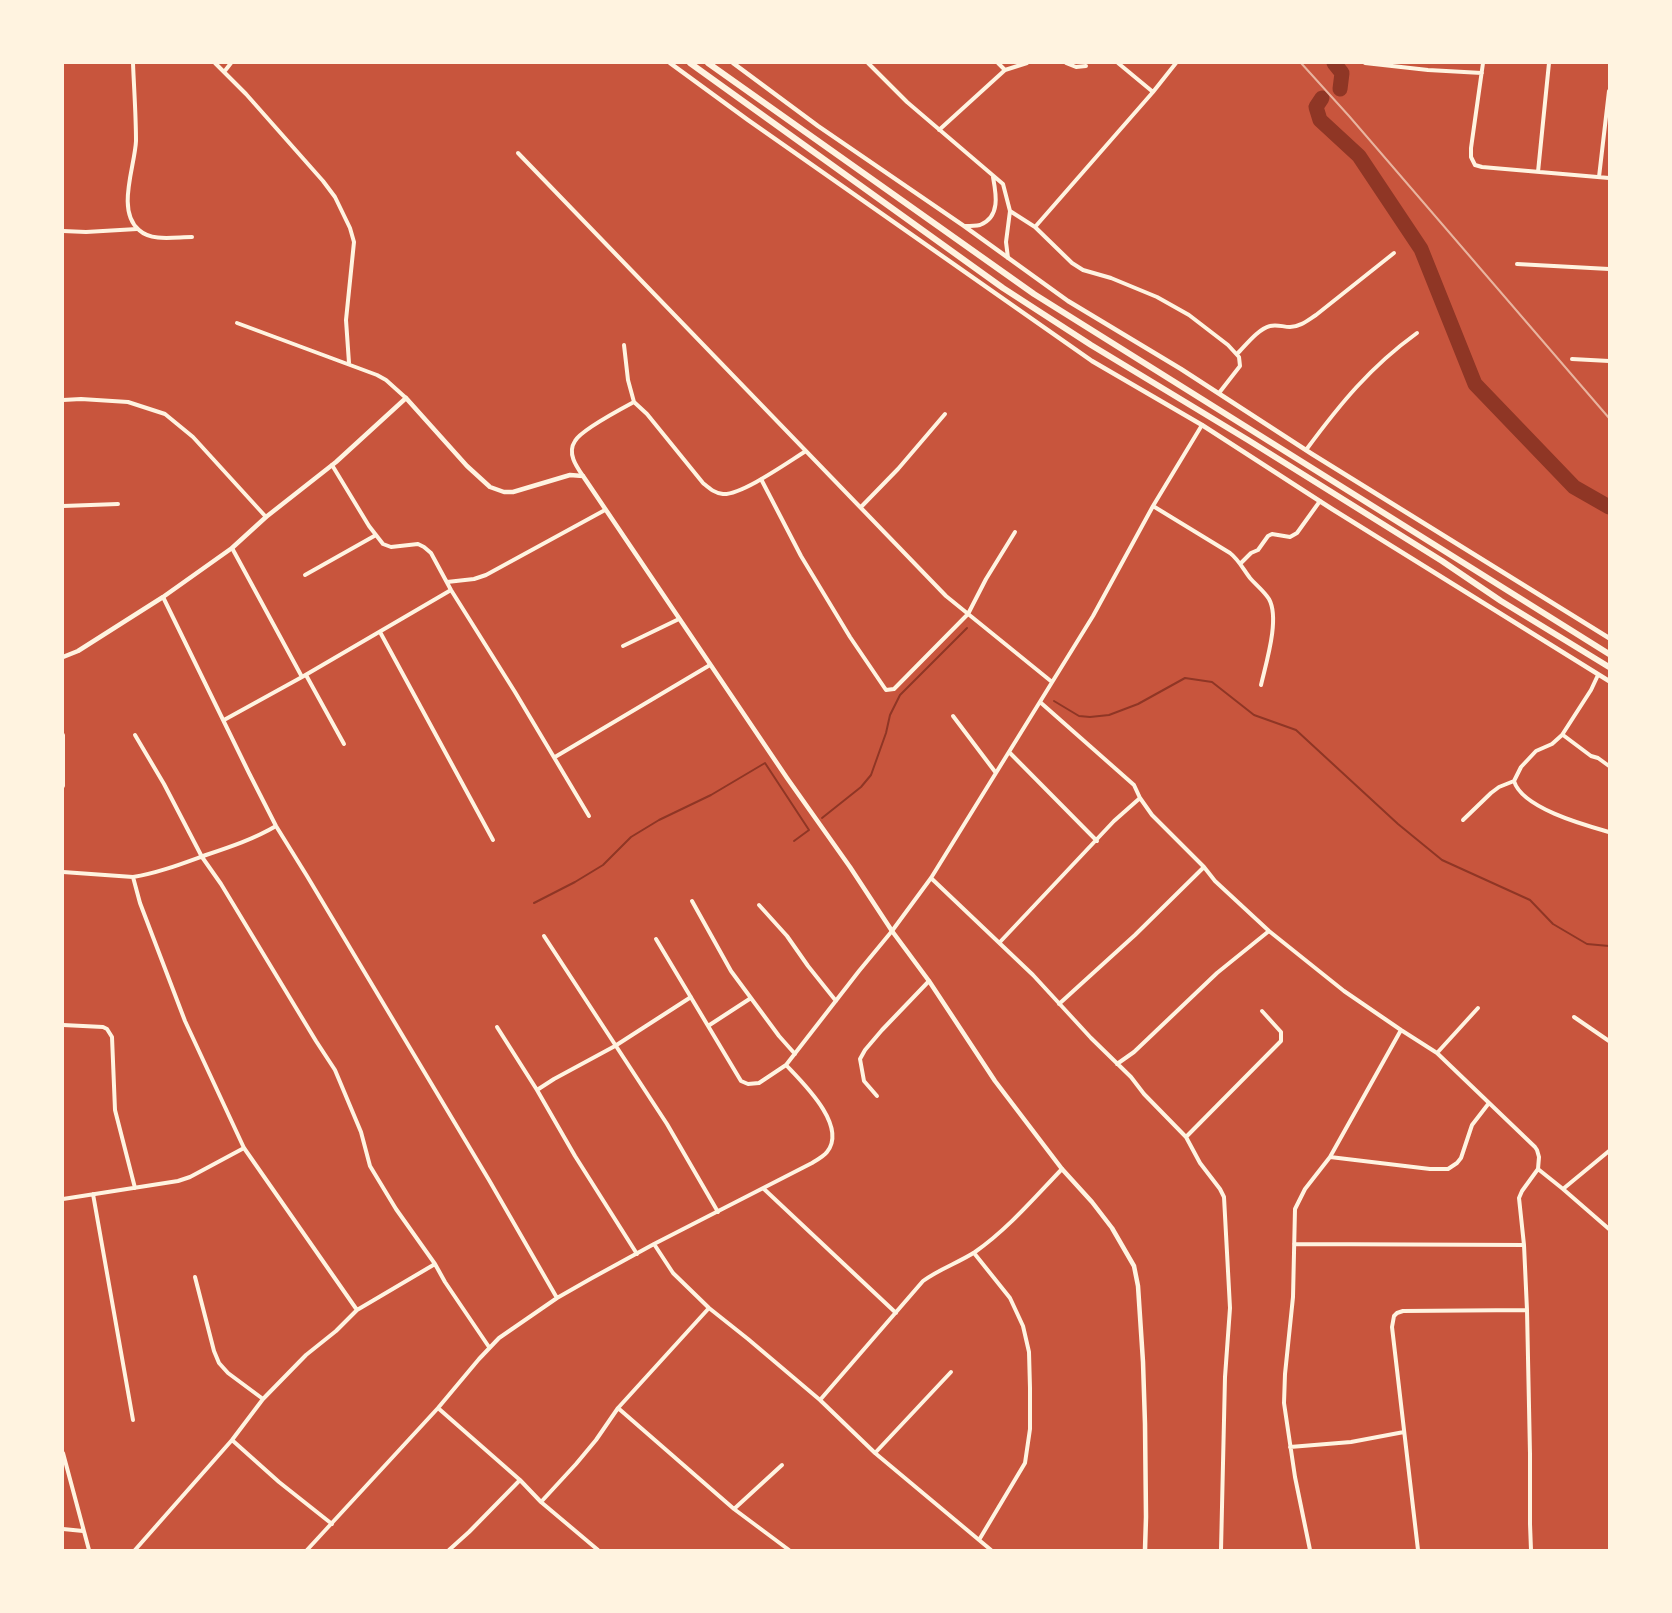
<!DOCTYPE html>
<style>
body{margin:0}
#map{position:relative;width:1672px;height:1613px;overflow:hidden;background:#c8553d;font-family:Literata,serif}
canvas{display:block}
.frame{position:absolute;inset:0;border:64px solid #fff3e0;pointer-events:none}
</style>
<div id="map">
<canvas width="1672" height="1613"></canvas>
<div class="frame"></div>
</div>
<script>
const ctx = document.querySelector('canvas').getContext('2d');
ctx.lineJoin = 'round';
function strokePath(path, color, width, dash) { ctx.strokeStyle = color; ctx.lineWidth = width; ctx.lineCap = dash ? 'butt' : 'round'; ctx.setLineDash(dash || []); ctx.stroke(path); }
strokePath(new Path2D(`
 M1054,701L1079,716L1090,717L1109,715L1138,704L1185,678L1212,682L1254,715L1296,730L1398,824L1442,860L1530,900L1553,924L1587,944L1609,946
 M822,818L861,787L871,775L886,733L890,715L900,695L967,628
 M534,903L575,882L603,865L631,837L659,820L711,795L765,763L809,830L794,841`), '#8f3625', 2);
strokePath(new Path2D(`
 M1334,63L1342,73L1340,89
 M1322,98L1316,107L1320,120L1359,156L1421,249L1475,384L1574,487L1609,507`), '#8f3625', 15);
strokePath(new Path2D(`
 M133,63C134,89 136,115 136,141C135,166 116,211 139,230C152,242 175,237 192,237
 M215,63L246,94L323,181L335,197L350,228L354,242L346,320L349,363
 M868,63L907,102L1003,184L1010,211L1006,242L1008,258
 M998,63L1005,70
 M1066,63L1076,67L1086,66
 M1118,63L1153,92
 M1365,63L1428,70L1482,73
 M1483,63L1471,148V157L1475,165L1482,167L1609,178
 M224,72L231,63
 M939,130L1005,70L1027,63
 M518,153L946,596L1052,682
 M1538,172L1549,63
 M1599,177L1609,91
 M1010,211L1035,227L1072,263L1083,270L1111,278L1157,297L1189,315L1228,345L1239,357L1240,366L1219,393
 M965,226C969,226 975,226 980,225C1001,217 996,193 993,177
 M1035,227L1153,92L1176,63
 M63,231L86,232L137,229
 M1517,264L1609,269
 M237,323L377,375L386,380L406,398
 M624,345L628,380L634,402L647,414L703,483C709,488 714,493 723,494C742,495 788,462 806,451
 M1237,354C1246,345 1258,329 1270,326C1277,324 1283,327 1290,327C1300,327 1308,320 1316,315L1394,253
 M1572,359L1609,361
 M63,400L81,399L128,402L165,414L193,437L266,517
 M1306,450C1340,404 1370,367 1417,333
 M332,465L369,526L383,544L391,547L418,544L424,547L431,553L451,590L515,692L589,816
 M583,476C576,466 567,453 575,441C581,430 621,409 634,402
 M761,479L801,556L850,637L886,690L894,689L968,614L986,579L1015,532
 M63,506L118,504
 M1153,506L1230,553C1239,560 1243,569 1250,578C1256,585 1264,591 1269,599C1280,619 1266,663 1261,685
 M861,507L898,469L945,414
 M232,548L302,677
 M1241,563L1251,553L1258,550L1268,536L1272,534L1290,537L1297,533L1320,501
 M305,575L376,535
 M447,582L474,579L486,575L605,510
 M163,597L249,773L276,826L307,876L489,1180L557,1298
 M380,632L493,840
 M623,646L679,619
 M306,675L344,744
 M1040,702L1134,785L1140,798
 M953,716L996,773
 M224,720L302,677L451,590
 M63,735V786
 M135,735L164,784L202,857L221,884L316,1041L335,1070L361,1132L370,1166L396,1209L435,1264L445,1282L489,1347
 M1563,735L1591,756L1598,758L1609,766
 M1009,752L1097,841
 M555,757L710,665
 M1514,781C1522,808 1584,825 1609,832
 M1463,820L1491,793L1499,787L1514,781L1521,767L1536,751L1552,744L1562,735L1591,690L1598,675
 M63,872L133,877L140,903L185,1021L244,1148L357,1310
 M133,877C158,873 181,864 206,855C230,847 254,839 276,826
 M931,878L1033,975L1091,1038L1131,1077L1144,1094L1186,1137L1200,1163L1220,1189L1224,1197L1230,1308L1225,1377L1221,1550
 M692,901L731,971L779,1036L795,1054
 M759,905L787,936L808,966L836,1001
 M544,936L667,1124L718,1212
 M656,939L741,1081L748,1084L759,1083L786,1065L859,971L892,931L931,878L1093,616L1153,506L1202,425
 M1000,942L1114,821L1140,798L1152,815L1204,867L1215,881L1269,931L1344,991L1401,1030L1437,1053L1535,1147L1537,1150L1539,1157L1538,1169L1522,1191L1519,1198L1524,1245L1527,1310L1530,1454V1524L1531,1550
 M1059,1004L1135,935L1204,867
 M1574,1017L1609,1041
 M63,1025L103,1027L107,1029L112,1037L115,1110L135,1188
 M708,1026L751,998
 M497,1027L537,1090
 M1437,1053L1478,1008
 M1117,1064L1134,1052L1217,973L1269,931
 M877,1096L864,1081L860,1059L865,1050L882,1030L929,981
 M1186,1137L1281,1041V1032L1262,1011
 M1330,1157L1430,1169H1448L1457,1163L1461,1158L1472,1125L1489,1103
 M1538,1169L1563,1189L1609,1229
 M764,1189L896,1313
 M1563,1189L1609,1151
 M93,1194L133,1420
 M63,1199L178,1181L190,1177L244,1148
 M654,1244L673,1273L709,1308L748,1339L820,1400L875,1453L991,1550
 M1294,1244L1524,1245
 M974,1253L1010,1298L1023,1326L1029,1352L1030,1388V1429L1025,1463L979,1540
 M637,1254L575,1156L537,1090L554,1079L615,1046L691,997
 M195,1277L214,1351L219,1363L228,1373L263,1399
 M820,1400L923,1281C939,1269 958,1263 975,1252C1008,1229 1035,1197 1062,1169
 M438,1408L520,1480L541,1502L598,1550
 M618,1408L734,1509L789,1550
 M232,1440L279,1482L332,1524
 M1290,1447L1351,1442L1404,1432
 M63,1453L89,1550
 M875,1453L951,1372
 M541,1502L576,1464L596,1440L618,1408L709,1308
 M734,1509L782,1465
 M63,1529L83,1531
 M135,1550L232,1440L263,1399L306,1355L336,1331L357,1310L435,1264
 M307,1550L438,1408L479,1359L499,1338L557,1298L592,1278L654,1244L812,1163C817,1160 824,1156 827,1152C848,1126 803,1083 786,1065
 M449,1550L469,1532L520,1480
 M1310,1550L1295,1477L1284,1403L1285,1374L1293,1297L1295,1209L1305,1189L1330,1157L1401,1030
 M1418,1550L1392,1327L1394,1316L1397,1313L1403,1311L1527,1310`), '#fff3e0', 4);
strokePath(new Path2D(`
 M63,657L78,651L163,597L232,548L266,517L336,462L406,398L467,466L490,487L504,492H513L570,475L583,476L787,778L850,867L892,931L929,981L995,1081L1062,1169L1092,1202L1112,1228L1134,1266L1138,1286L1143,1362L1145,1424L1146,1517L1145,1550`), '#fff3e0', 4.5);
strokePath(new Path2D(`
 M670,63L748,120L1092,361L1202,425L1332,509L1609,681
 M733,63L818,126L964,226L1068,301L1181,369L1312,454L1609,638`), '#fff3e0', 4.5);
strokePath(new Path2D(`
 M690,63L1003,288L1091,345L1248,440L1442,561L1501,601L1609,667
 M708,63L1034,294L1609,654`), '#fff3e0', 6);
strokePath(new Path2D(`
 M1301,63L1349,116L1609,418`), '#e9b49f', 2);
</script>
